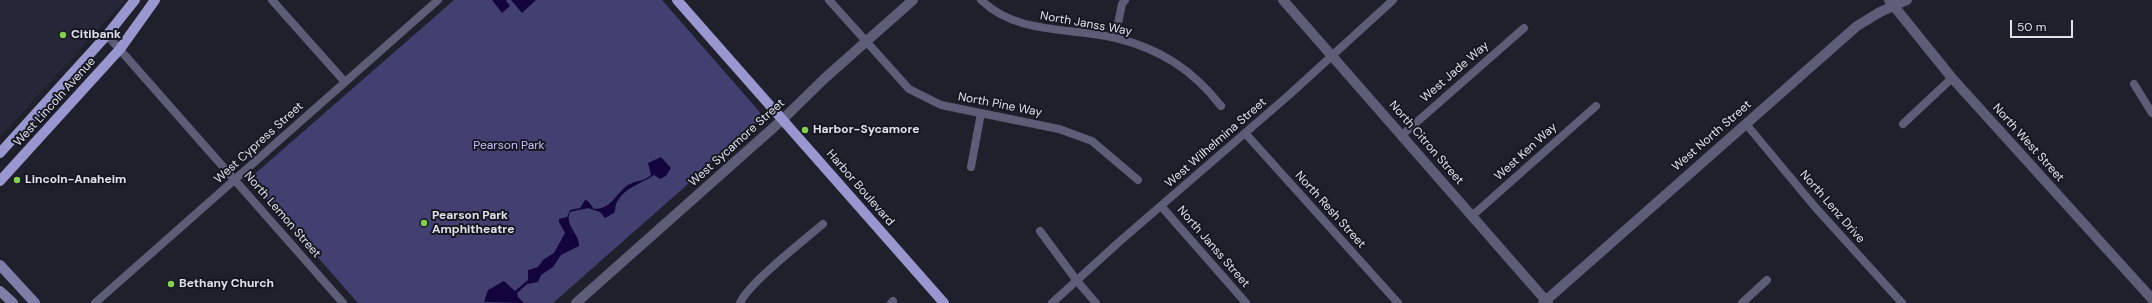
<!DOCTYPE html>
<style>
body{margin:0}
#map{position:relative;width:2152px;height:303px;overflow:hidden;background:#20202d;font-family:"DM Sans",sans-serif}
canvas{display:block}
.scale{position:absolute;left:2010px;top:20px;width:63px;height:18px;box-sizing:border-box;border:2px solid #e1e1ea;border-top:0;padding-left:5px;font-size:12px;line-height:14px;white-space:nowrap;color:#e1e1ea;-webkit-text-stroke:3px #171723;paint-order:stroke}
</style>
<div id="map">
<canvas width="2152" height="303"></canvas>
<div class="scale">50 m</div>
</div>
<script>
const ctx = document.querySelector('canvas').getContext('2d');
ctx.lineJoin = 'round';
function fill(path, color) { ctx.fillStyle = color; ctx.fill(path, 'evenodd'); }
function strokePath(path, color, width, dash) { ctx.strokeStyle = color; ctx.lineWidth = width; ctx.lineCap = dash ? 'butt' : 'round'; ctx.setLineDash(dash || []); ctx.stroke(path); }
function drawText(font, color, halo, rows, align = 'center') {
  ctx.font = font + ' "DM Sans",sans-serif'; ctx.lineWidth = 4; ctx.setLineDash([]); ctx.textBaseline = 'middle'; ctx.strokeStyle = halo; ctx.fillStyle = color; for (const [text, x, y, turn = 0] of rows) {
    ctx.save(); ctx.translate(x, y); ctx.rotate((+turn || 0) * Math.PI / 180); ctx.textAlign = isNaN(turn) ? turn : align; if (halo) ctx.strokeText(text, 0, 0); ctx.fillText(text, 0, 0); ctx.restore();
  }
}
fill(new Path2D(`
 M0,0H125L0,137Z`), '#272639');
fill(new Path2D(`
 M454,0H662L764,117L553,303H358L249,179Z`), '#424070');
fill(new Path2D(`
 M492,0H507L506,1L510,6L502,13Z
 M511,0H536L522,13Z
 M661,157L671,168L666,176L660,179L654,175C640,185 624,187 616,204C615,207 616,210 614,213L605,218L600,212L588,208L570,212C564,225 580,234 579,246L561,255L553,267L541,275L538,282L527,284L517,293L518,297L524,303L484,302L488,290L504,281L515,291L528,280V270L538,267L543,260L554,253L565,233L559,222V219L567,217L570,210L580,208L585,200L588,201L594,209C612,209 616,193 628,185C636,180 644,182 651,175L648,163Z`), '#13053c');
strokePath(new Path2D(`
 M272,0L345,82
 M829,0L909,89L941,105L1059,129L1092,141L1138,180
 M981,0C1017,35 1070,27 1116,38C1160,49 1192,69 1221,106
 M107,35L343,303
 M1115,38L1122,4L1125,0
 M2134,84L2152,113
 M1746,124L1815,207L1902,303
 M1903,124L1952,78
 M1245,133L1398,303
 M1402,135L1524,28
 M971,167L981,113
 M1161,206L1246,303
 M1472,216L1596,106
 M1040,231L1077,281L1096,303
 M95,303L438,0
 M740,303C748,284 804,240 823,224
 M891,303L893,301
 M1052,303L1119,242L1289,95L1393,0
 M1742,303L1767,280`), '#5d5d78', 8);
strokePath(new Path2D(`
 M1283,0L1548,303
 M1889,0L1952,78L2152,299
 M576,303L782,120L825,78L913,0
 M1543,303L1857,26L1880,12L1907,0`), '#5d5d78', 10);
strokePath(new Path2D(`
 M0,265L35,303
 M0,291L13,303`), '#7e7ea9', 10);
strokePath(new Path2D(`
 M677,0L944,303
 M0,153L107,35L135,0
 M0,181L120,49L155,0`), '#9897cf', 10);
for (const [x, y, r, color] of [
 [63,35,4,"#83d04e"],
 [805,130,4,"#83d04e"],
 [17,180,4,"#83d04e"],
 [424,223,4,"#83d04e"],
 [171,284,4,"#83d04e"]
]) { const dot = new Path2D(); dot.arc(x, y, r, 0, 2 * Math.PI); ctx.fillStyle = color; ctx.fill(dot); strokePath(dot, '#171723', 1.5); }
drawText('12px', '#e1e1ea', '#171723', [
 ["North Janss Way",1086,24,10],
 ["West Jade Way",1455,72,-41],
 ["West Lincoln Avenue",55,102,-48],
 ["North Pine Way",1000,105,11],
 ["West North Street",1712,136,-41],
 ["West Cypress Street",259,143,-42],
 ["West Sycamore Street",737,143,-42],
 ["West Wilhelmina Street",1216,143,-41],
 ["North Citron Street",1426,143,49],
 ["North West Street",2028,143,48],
 ["West Ken Way",1526,152,-42],
 ["Harbor Boulevard",860,188,49],
 ["North Lenz Drive",1832,207,49],
 ["North Resh Street",1330,210,48],
 ["North Lemon Street",282,215,49],
 ["North Janss Street",1213,247,49]
]);
drawText('bold 12px', '#e1e1ea', '#171723', [
 ["Citibank",71,35],
 ["Harbor-Sycamore",813,130],
 ["Lincoln-Anaheim",25,180],
 ["Pearson Park",432,216],
 ["Amphitheatre",432,230],
 ["Bethany Church",179,284]
], 'left');
drawText('12px', '#c2c2f9', '#171723', [
 ["Pearson Park",509,146]
]);
</script>
